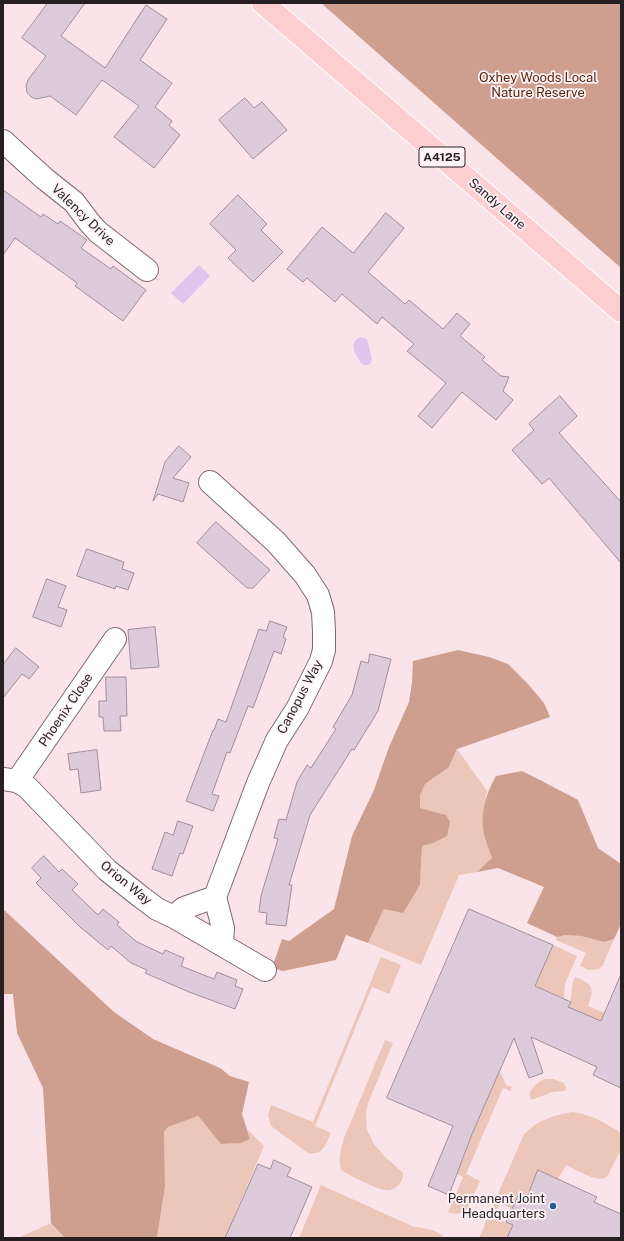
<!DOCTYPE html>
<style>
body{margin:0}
#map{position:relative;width:624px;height:1241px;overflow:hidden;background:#fbe3ea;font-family:"Public Sans",sans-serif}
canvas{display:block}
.frame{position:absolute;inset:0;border:4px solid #271f21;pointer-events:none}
</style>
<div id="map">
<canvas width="624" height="1241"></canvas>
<div class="frame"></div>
</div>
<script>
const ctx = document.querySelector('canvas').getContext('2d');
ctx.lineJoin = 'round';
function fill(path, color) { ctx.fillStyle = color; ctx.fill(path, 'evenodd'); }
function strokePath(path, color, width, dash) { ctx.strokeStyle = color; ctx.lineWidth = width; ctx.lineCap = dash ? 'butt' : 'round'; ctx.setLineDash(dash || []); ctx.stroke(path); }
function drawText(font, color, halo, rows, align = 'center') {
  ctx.font = font + ' "Public Sans",sans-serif'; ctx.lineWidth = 3.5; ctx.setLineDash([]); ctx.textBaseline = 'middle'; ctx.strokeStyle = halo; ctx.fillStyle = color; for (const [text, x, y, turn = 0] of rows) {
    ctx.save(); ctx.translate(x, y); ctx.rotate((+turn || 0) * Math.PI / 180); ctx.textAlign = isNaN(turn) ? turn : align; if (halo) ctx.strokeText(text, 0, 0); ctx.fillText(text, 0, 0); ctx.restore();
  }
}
fill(new Path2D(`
 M457,749L487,791L483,813L492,858L477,872L459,875L421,965L368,943L384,909L420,885L422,846L433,843L446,815L419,808L420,795L425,784L449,767Z
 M565,935L581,936L604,942L614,939L603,965L599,969L589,970L580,966L586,953L556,940L557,937Z
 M553,945L577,956L565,984L564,998L535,986Z
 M381,957L401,965L389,994L372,987L315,1126L331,1133C325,1144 324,1156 308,1153L271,1126L268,1115L271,1105L313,1122Z
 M575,977C593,984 595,988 588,1006L607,1014L602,1022L568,1007C573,998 570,987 575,977Z
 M385,1040L393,1043L368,1103L366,1113L367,1130L374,1144L384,1156L403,1173C404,1182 395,1192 385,1190C377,1189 348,1175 341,1170C338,1158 341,1149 344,1138Z
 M500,1071L506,1085L512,1087L510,1091L503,1088L466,1174L480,1181L467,1210C460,1214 455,1215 448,1212L463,1177L457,1174L472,1134Z
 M545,1079H553L564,1083L566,1088L565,1091L552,1092L532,1100L529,1094C533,1087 537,1082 545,1079Z
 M573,1112C593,1115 605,1123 621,1133V1151L618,1155L607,1177C595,1183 578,1170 566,1165L558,1179L538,1170L526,1199L512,1209L500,1203L494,1217L513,1225L507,1238H479L524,1134C538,1120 554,1115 573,1112Z
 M198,1116L221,1144L241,1143L250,1139L248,1130L264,1146L225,1238H156L157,1237L165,1187L164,1132L168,1127Z
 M321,1185L412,1226L432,1230L441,1234L444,1238H299Z
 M51,1223L65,1238H18Z`), '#ebc6b9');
fill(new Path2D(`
 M321,3H621V268Z
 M458,650L489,657L508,664L528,684L544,703L550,717L457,749L449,767L425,784L420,795V808L446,815L450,822L447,836L433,843L422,846L420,885L403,913L384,909L368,943L346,935L336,960L283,971L272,968L282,939L289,941L334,909L352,836L374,790L389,747L409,702L412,682L413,661Z
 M522,771L540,780L578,800L598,848L621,864V924L614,939L604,942L581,936L565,935L557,937L527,923L544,887L498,868L477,872L492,858C489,848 484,838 483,828C481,809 487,792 496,776Z
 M3,909L114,1012L153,1039L220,1068L230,1076L249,1082L242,1114L250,1139L241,1143L221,1144L198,1116L168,1127L164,1132L165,1187L157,1237L156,1238H65L51,1223L43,1088L17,1033L13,994H3Z`), '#ce9e8e');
fill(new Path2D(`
 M199,265L210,276L183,304L171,293Z
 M361,337L367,339L372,359L370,364L367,365L362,364C356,356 347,342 361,337Z`), '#e1c5ee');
const building = new Path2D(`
 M48,3H85L61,36L105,68L146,5L167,19L140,60L172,83L155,107L172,121L169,125L180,135L154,168L114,137L139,106L102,80L76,115L50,96L36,99L31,97L27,92L26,86L28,80L46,56L22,38Z
 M245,98L254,108L262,102L287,130L253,159L219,120Z
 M3,190L41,217L43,214L58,224L60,221L87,240L81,248L111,269L113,266L146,290L123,321L75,286L77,283L15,238L3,255Z
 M238,195L267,224L261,230L283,252L253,282L228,258L236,250L210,224Z
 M386,213L404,228L368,272L405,304L409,300L443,329L457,313L470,324L460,336L485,357L482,360L501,376L509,377L503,391L513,400L496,420L462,392L432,428L418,416L446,383L407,351L414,344L382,317L377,324L342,294L335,302L307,278L303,282L287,269L322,227L353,253Z
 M560,396L577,416L559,433L621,502V563L549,478L542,484L512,450L534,430L529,424Z
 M179,446L191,457L173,478L189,483L183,502L158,494L153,501L165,462Z
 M216,522L270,570L253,588H247L197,543Z
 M87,549L124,562L122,569L134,573L128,590L116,586L115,589L77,576Z
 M47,579L66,586L58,607L67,610L61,627L33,617Z
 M270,621L287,627L283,637L286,639L281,654L274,651L253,708L248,706L230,753L227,752L212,794L219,796L213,811L186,801L213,730H214L218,719L226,722L259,629L266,631Z
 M155,627L159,667L131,669L128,630Z
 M16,648L39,667L29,679L22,674L3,698V665Z
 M370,654L391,659L378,711L354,750L352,749L310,815L289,885H292L286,926L266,924L267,913L259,912L261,896L278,839L274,838L279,819L286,820L297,782L307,765L311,768L336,729L333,727L352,695L361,661L368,663Z
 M106,677H126L127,716H120L121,731H104L103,717H99V701H106Z
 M97,750L101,790L81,793L78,769L70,770L68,754Z
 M178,821L193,826L183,854L180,853L172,876L152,869L165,832L173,835Z
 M44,856L59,872L62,869L78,884L72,890L98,915L103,909L119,922L117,925L137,942L163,954L165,950L184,958L181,966L214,979L217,972L237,980L235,986L243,989L235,1009L189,992L145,973L147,970L131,963L111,946L108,950L80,927L36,883L41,878L32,868Z
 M469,909L553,945L535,986L571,1002L568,1007L601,1021L621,974V1088L593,1075L597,1067L531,1037L543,1073L529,1078L514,1038L472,1134L449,1195L428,1186L453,1126L387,1098Z
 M274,1160L291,1168L287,1176L312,1187L290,1238H225L258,1164L270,1169Z
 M538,1170L597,1197L594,1202L621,1214V1238H507L513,1225L506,1222L518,1196L526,1199Z`);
fill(building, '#decbd9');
strokePath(building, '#a08e9b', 1);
const minor = new Path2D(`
 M3,141L45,179L74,202L89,222L98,232L147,270
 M3,779L17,781L27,787L107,870L141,897L157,909L174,917L265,970
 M17,781L115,639
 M215,897L223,928L222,945
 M174,917L184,908L215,897L258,783L277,740L297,709L321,661L324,650V631L323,612L318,595L305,575L276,542L210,482`);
const primary = new Path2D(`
 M263,3L621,311`);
strokePath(minor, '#7f6a71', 24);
strokePath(primary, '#fff', 24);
strokePath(minor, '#fff', 22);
strokePath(primary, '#fdcecf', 22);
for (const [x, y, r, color] of [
 [553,1206,4,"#255d95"]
]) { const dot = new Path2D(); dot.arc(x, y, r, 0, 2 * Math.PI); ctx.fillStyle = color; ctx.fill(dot); strokePath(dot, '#fef4f7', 1.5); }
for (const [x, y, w] of [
 [442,157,46]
]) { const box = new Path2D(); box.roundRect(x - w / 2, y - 10, w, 20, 3); ctx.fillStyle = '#fef4f7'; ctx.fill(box); strokePath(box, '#271f21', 1); }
drawText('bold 12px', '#271f21', null, [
 ["A4125",442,157]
]);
drawText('13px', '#5d220c', '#fef4f7', [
 ["Oxhey Woods Local",538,78],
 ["Nature Reserve",538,93]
]);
drawText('13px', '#271f21', '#fef4f7', [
 ["Sandy Lane",497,204,41],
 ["Valency Drive",83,215,44],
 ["Canopus Way",300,697,-62],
 ["Phoenix Close",66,710,-56],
 ["Orion Way",126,883,39]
]);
drawText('13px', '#271f21', '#fef4f7', [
 ["Permanent Joint",545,1199],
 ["Headquarters",545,1214]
], 'right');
</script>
